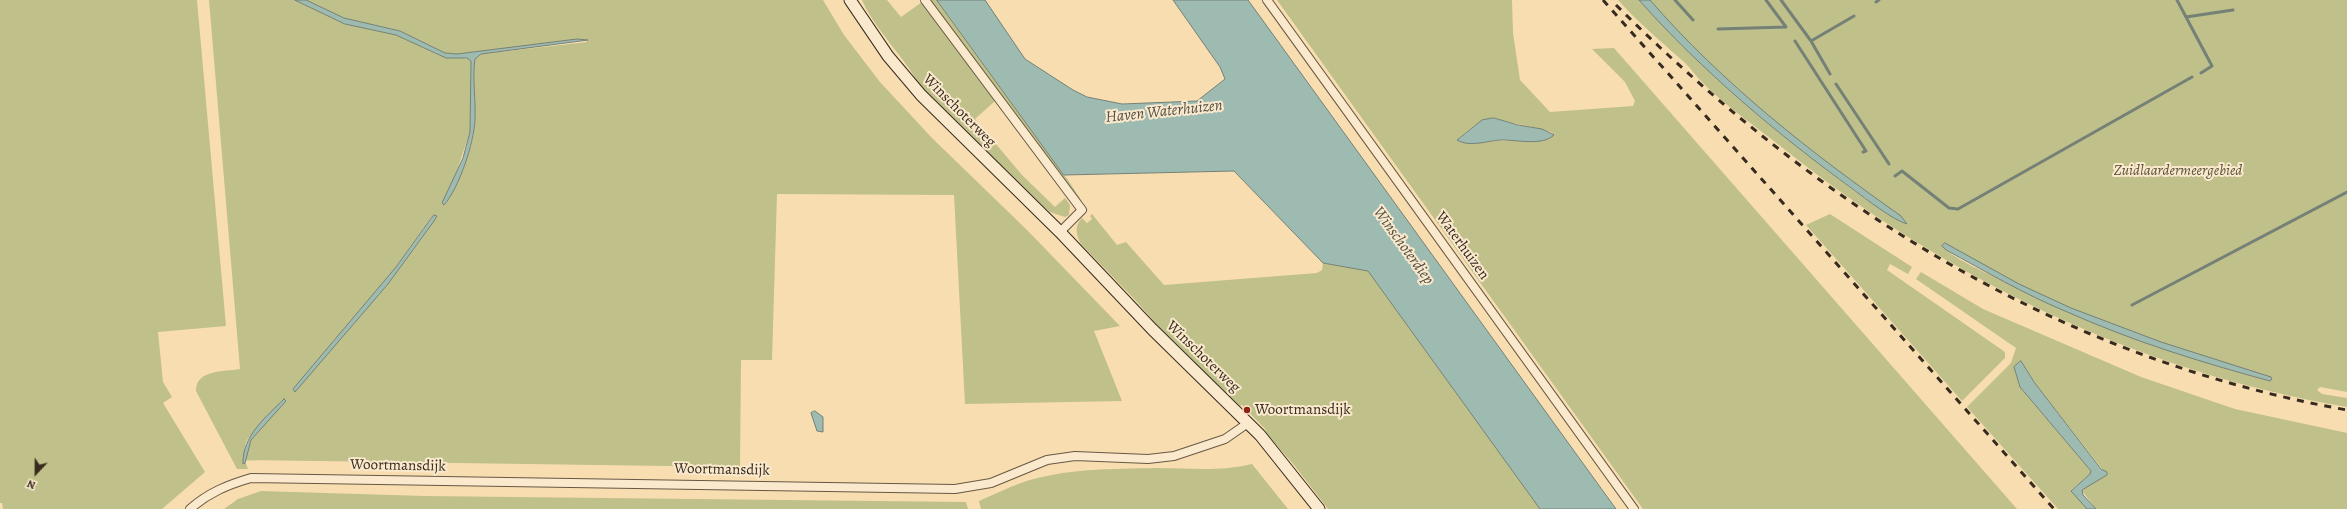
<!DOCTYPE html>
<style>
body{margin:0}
#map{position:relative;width:2347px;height:509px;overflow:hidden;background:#f8ddb1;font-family:Alegreya,serif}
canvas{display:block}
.north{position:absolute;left:16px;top:453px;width:40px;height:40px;-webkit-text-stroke:3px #fae9cc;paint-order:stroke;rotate:202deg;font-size:11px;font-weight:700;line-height:16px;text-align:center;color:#372b20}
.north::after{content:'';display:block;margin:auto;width:14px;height:18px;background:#372b20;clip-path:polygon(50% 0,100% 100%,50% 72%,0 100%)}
</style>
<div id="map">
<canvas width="2347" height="509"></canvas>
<div class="north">N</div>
</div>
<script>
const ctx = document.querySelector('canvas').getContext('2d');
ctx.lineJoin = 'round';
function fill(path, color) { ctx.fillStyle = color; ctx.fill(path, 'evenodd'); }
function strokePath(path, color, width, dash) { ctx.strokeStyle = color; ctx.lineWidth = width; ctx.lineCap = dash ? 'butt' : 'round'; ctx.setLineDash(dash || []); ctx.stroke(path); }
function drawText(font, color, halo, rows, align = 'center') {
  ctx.font = font + ' Alegreya,serif'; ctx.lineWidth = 4; ctx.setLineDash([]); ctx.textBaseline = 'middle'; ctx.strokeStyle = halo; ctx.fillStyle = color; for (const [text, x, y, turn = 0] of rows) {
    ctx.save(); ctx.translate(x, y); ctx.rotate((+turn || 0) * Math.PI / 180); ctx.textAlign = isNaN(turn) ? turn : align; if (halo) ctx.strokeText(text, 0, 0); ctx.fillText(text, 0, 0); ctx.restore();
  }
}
fill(new Path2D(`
 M0,0H197L226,326L158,332L163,382L172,397L163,403L205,472L162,509H3L2,503H0Z
 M209,0H295L345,24L396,35L441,56L469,59L471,61L470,132L445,205C458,179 474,150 475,121C476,100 472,79 475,59L481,54L587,42V39L457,54L445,53L400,31L344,18L306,0H823L844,35L880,82L932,138L1027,230L1120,326L1094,331L1122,401L965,404L954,195L777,194L772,360H741L740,467L245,460L251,440L286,400L284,399L247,440C243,449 244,460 248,469H237L196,391C196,369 224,372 240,369ZM433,215H437L434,221L388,284L294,391L293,390L396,267Z
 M862,0H887L901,17L922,2L995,101L975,119L1022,175L1055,207L1065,198L1070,205L1069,215L1065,217L1050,212L1031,196L919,84C902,54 876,31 862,0Z
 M928,0H937L1068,180L1081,200L1079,202Z
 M1277,0H1512L1513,33L1520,80L1550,112L1633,106L1635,101L1625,82L1592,49L1614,48L2017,509H1643ZM1494,118C1514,124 1534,126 1553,133L1536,140L1461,142L1460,137L1475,125Z
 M1618,0H1639C1697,63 1760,120 1828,171C1853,190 1879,210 1906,224L1769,121L1645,0H2347V392L2320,387L2317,390L2322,394L2347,398V407C2139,372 1943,277 1779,145C1749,121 1712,97 1689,67C1683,60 1674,54 1667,47C1650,32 1633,17 1618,0ZM1942,247L2055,303L2223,366L2272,379L2270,381C2178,356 2091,326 2006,282C1987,273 1958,261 1942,247Z
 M1092,214L1117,245L1126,242L1164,285L1317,273L1322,270L1323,263L1368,271L1540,509H1328L1294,465L1265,432L1266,430L1242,405L1240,406L1172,342L1138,303L1081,244C1076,235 1074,226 1082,218L1087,223L1092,219L1090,216Z
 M1830,214L1912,267L1908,274L1890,264L1887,270L2005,352V358L1962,401L1806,225Z
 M1921,272L1983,309L2141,377L2235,409L2347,433V509H2096L2082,491L2103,470L2034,382L2021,361L2014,367L2020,387L2091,471L2090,474L2071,490L2087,509H2058L1967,407L2011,363L2016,348L1916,279Z
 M1252,464L1288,509H981L979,501C993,495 1007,488 1021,483C1065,468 1111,469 1157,468C1189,468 1220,472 1252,464Z
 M261,491L424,496L966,502L968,509H224L238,499Z`), '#bfc08a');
const water = new Path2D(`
 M295,0H306L344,18L400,31L445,53L457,54L577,39L588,40L481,54L475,59C472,78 476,100 475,120C474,143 459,188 444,205L442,203L463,158L470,132L471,61L467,58H446L396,35L345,24Z
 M937,0H985L1025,59L1073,90L1087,97L1122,104L1197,101L1225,79L1220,67L1173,0H1248L1616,509H1540L1368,271L1323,263L1234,171L1064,175Z
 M1639,0H1650C1723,84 1810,152 1901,216L1907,224C1893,220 1866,199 1854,190C1777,134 1702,71 1639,0Z
 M1494,118L1518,125L1542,129L1554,135C1543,146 1517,140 1503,140C1488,140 1471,148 1457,140L1482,120Z
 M434,215L437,216L434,221L388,284L295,392L293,389L396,267Z
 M1945,243L2019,284L2071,308L2161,342L2271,377L2272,379L2270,381C2200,362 2132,341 2065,311C2024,294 1985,271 1946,250L1942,246Z
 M2021,361L2034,382L2101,469L2107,472V475L2082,490L2083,495L2096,509H2087L2071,491L2090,474L2091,471L2020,387L2014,367Z
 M284,399L286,401L251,440L245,463L243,464C242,436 266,417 284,399Z
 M815,411L823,417V432L817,431L811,413Z`);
fill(water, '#9ebbb1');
strokePath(water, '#758177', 1);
strokePath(new Path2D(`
 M1675,0L1693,20
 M1781,0L1811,41L1830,74
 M2177,0L2212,66L2201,73
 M1876,2L1879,0
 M2186,17L2233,10
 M1718,29L1786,27L1766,0
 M1795,41L1866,151L1863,152
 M1811,41L1854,16
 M1836,84L1889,164
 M1895,176L1902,171L1949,208L1958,209L2192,77
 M2132,305L2347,192`), '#758177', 3);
const street = new Path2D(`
 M925,0L1082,210L1060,232
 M1267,0L1634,509
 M190,509C208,493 227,485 251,478L955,489L991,483L1047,460L1075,456L1148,459L1174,456L1225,439L1248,423`);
const secondary = new Path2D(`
 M850,0L888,56L921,95L1060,232L1152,329L1260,435L1319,509`);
strokePath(street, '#675844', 10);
strokePath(secondary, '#372b20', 13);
strokePath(street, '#fae9cc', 8);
strokePath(secondary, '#fae9cc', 11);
strokePath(new Path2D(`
 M1603,0L2054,509
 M1616,5C1820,208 2060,359 2347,410`), '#372b20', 3, [7, 7]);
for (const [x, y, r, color] of [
 [1247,410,4,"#8f2418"]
]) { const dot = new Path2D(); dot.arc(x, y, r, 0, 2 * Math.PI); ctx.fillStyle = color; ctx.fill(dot); strokePath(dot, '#fae9cc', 1.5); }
drawText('15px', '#372b20', '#fae9cc', [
 ["Winschoterweg",959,111,45],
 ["Waterhuizen",1462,246,54],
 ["Winschoterweg",1203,357,44],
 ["Woortmansdijk",398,466,1],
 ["Woortmansdijk",722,470,1]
]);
drawText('italic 15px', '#59503a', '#fae9cc', [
 ["Zuidlaardermeergebied",2178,171]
]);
drawText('15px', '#372b20', '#fae9cc', [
 ["Woortmansdijk",1255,410]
], 'left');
drawText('italic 16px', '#514f44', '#fae9cc', [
 ["Haven Waterhuizen",1164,112,-6],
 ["Winschoterdiep",1403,246,54]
]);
</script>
